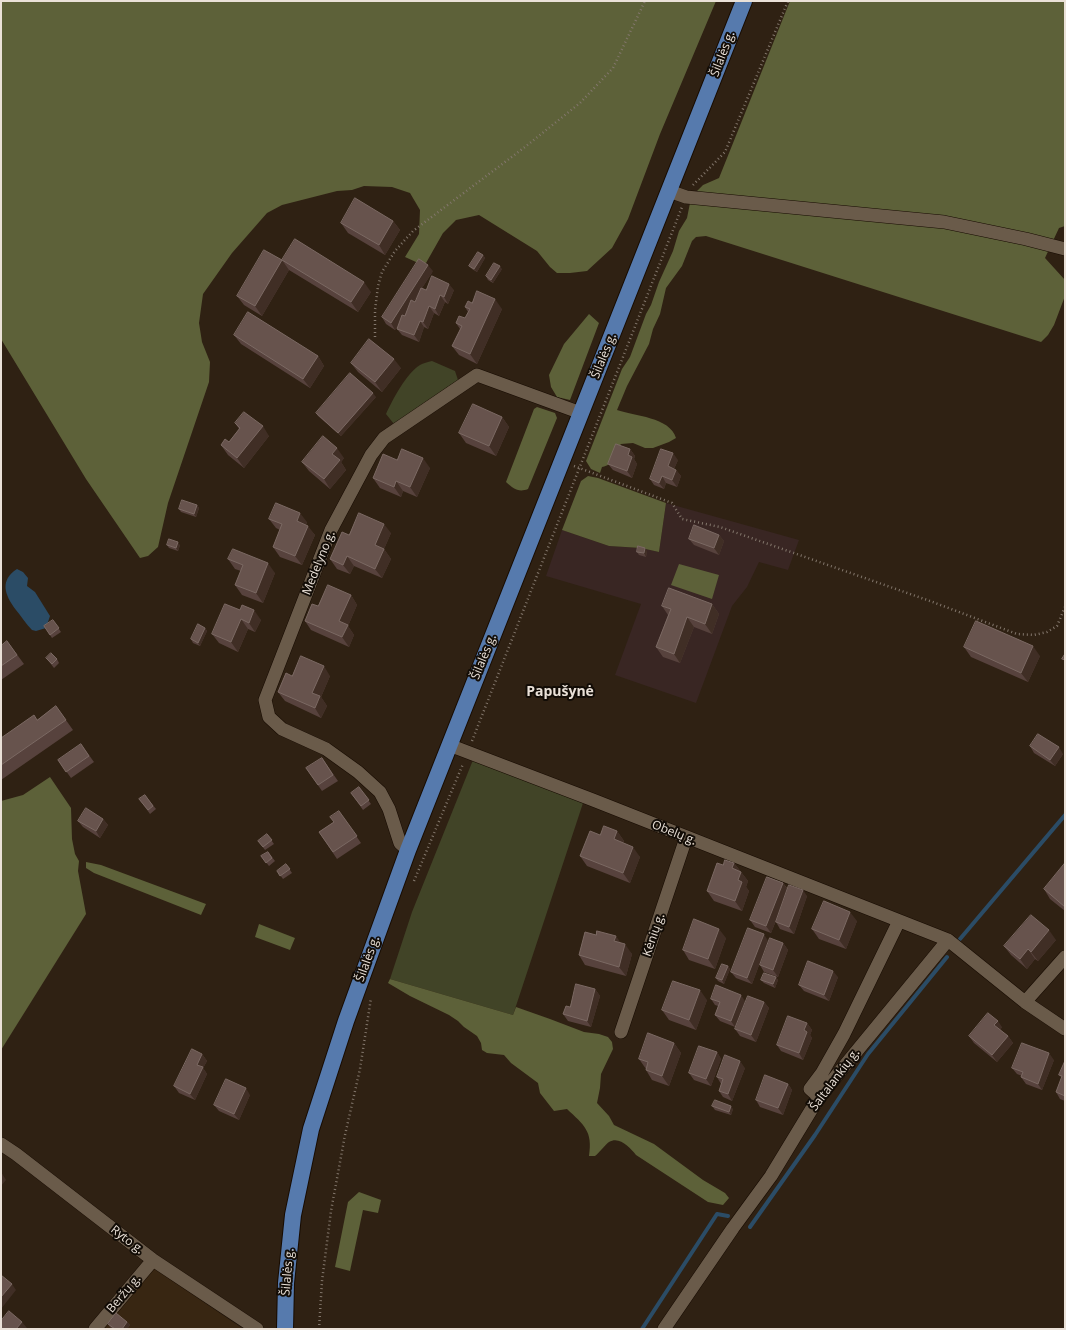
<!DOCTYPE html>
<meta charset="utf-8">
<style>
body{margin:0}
#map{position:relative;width:1066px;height:1330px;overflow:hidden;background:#2f2113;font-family:"Open Sans",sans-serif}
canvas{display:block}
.frame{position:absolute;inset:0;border:2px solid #eae1d8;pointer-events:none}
</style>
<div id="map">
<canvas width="1066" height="1330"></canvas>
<div class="frame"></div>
</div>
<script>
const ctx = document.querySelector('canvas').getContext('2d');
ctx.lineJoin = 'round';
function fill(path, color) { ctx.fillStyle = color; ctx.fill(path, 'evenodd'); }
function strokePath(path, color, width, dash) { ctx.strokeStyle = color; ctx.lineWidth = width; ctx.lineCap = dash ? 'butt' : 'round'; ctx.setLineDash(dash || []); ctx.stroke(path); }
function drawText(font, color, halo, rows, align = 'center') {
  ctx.font = font + ' "Open Sans",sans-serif'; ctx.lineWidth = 4; ctx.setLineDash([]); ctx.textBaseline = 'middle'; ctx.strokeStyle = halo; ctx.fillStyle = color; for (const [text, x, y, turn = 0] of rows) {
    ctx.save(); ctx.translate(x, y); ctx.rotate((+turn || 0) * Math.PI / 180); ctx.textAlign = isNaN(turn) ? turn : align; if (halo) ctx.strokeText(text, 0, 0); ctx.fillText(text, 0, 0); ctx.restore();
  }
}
fill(new Path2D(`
 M149,1265L243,1329H95Z`), '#382612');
fill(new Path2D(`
 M666,503L799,540L788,570L759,562L747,587L732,606L696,703L615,675L641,604L546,576L562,530L609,546L641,548L659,552Z`), '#392623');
fill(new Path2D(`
 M432,361L455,371L458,380L394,424L386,414C393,399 406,374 420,365C423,363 428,362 432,361Z
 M475,755L585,797L513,1015L390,979L412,912Z`), '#414427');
fill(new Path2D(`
 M1,1H716L660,134L628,219L612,248L587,271L570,273H557L550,267L537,251L479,215L456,220L443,233L426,263L416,262L405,257L419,234L420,210L410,193L392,187L364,186L352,190L337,191L282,205L267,213L232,253L203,294L199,323L202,342L210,362L209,382L168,503L158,547L148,556L140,558L86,479L1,339Z
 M790,1H1065V226L1059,228L1045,258L1065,280V296L1054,325L1048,335L1041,342L706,236L696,237L692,241L682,266L666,288L660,314L653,329L649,344L627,386L617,410C634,416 670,417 676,438L669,442L653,448H645L633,443L621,444C613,453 615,465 602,467L600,473L591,469L586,461L622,369L630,357L646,314L651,305L659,282L673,251L679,231L687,218L690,203L697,191L703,185L719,178Z
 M589,314L599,323L570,400L557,397L551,387L549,375L564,344Z
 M537,407L555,413L557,418L528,489C518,493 513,488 506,482L534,409Z
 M588,476L598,478L666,503L659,552L641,548L609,546L562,530L581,481Z
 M679,564L719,575L712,599L671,585Z
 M50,777L71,808L72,839L75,854L79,861L78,871L86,914L1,1050V801L23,795Z
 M86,862L101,865L206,904L201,915L94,873L86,868Z
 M259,924L295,938L290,950L255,937Z
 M390,979L513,1015L516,1007L550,1019L584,1032L599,1034L608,1037L612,1042L613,1049L601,1074L600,1088L597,1103L609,1116L614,1125L654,1144L703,1180L725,1193L729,1198L723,1205L708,1202L636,1155C630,1148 620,1136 609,1142C605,1145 599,1153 595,1156H589C593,1131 584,1125 567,1109L554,1111L540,1093L538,1083L511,1063L504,1055L487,1053L482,1050L481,1043L477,1036L464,1027L458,1021L449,1015L410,996L388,983Z
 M359,1192L381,1200L378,1213L363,1210L350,1271L335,1267L348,1202Z`), '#5d6139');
fill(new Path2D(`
 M17,569L23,572L28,578L27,586L35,592L50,616L46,628L36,631L32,630C26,624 21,616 16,610C4,594 0,580 17,569Z`), '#2b4c66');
strokePath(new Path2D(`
 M960,939L1065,815
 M750,1227L815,1135L868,1054L947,957
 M642,1329L717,1214L728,1216`), '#2b4c66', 4);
const minor = new Path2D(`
 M669,191L686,197L944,222L1026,239L1065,249
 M449,745L593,800L948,940
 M408,850L400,843L389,809L380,792L358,772L326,749L282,729L269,717L265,700L331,530L371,455L384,438L477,375L581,413
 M1025,1002L1065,957
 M621,1032L686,838
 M819,1097L810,1089L822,1073L844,1034L899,921
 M1,1144L16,1154L153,1260L257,1329
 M95,1329L153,1260
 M664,1329L733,1228L771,1176L819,1097L948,940L1025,1002L1065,1029`);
const major = new Path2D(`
 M285,1329L286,1283L293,1215L311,1129L346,1021L408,850L744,1`);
strokePath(minor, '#170b01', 14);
strokePath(major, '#170b01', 18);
strokePath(new Path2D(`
 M693,185L725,152L788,1
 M375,337V310L378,286L382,272L395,251L413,231L525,147L580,103L613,68L645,1
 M574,466L672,503L682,519L720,527L930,601L1017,634L1034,635L1047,632L1057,626L1065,607
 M472,741L682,207
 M414,881L463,764
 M319,1329L322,1281L331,1211L345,1135L360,1069L371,998`), '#83776c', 2.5, [1, 3]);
strokePath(minor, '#6a5b4a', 13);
strokePath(major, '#567aad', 16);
fill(new Path2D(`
 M393,221L400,230L385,255L348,233L341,223Z
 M483,255L485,258L477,272L472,269L469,266Z
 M282,260L371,292L358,312L289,270L262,316L244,305L237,296Z
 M502,269L493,283L488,280L486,276Z
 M433,271L422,288L426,290H454L448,304L445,302L439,316L434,313L428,329L424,327L419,342L402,335L397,329L400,323L395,330L386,324L382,317ZM419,293L415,302L414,301Z
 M472,303L502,309L477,364L459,355L452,346L460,329L456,323L465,318L468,312L465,307Z
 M234,335L318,356L324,366L310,388L241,344Z
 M351,363L401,368L382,392L358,372Z
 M376,397L341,436L318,416L316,413Z
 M502,417L509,427L496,456L466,443L459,433Z
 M235,423L269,436L244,468L228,455L221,445L229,442L239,429Z
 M630,449L635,456L634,459L637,464L632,478L613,470L608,464Z
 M344,458L341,462L346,470L330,489L309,471L302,462Z
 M397,460L430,468L417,497L403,491L401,497L380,488L373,478Z
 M678,460L674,469L676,470L681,476L677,487L666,483L664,489L654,485L650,479Z
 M197,505L199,508L196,517L181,512L179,509Z
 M269,519L307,522L306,525L315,535L302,565L280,557L273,547L280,530L276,528Z
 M391,533L384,549L391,559L382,578L354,566L350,574L337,569L330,559L349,535Z
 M719,535L724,541L719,555L694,545L689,539Z
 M167,545H180L178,551L169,548Z
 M647,551L646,557L639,555L637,552Z
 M228,559L275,573L263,603L242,595L235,585L241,571L235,569Z
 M351,595L357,605L348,626L354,635L349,647L311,630L305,621L318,606Z
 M225,604L261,620L255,632L248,629L238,652L219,643L212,634Z
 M712,604L719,614L712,634L694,627L680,663L663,657L656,647L668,615L662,606Z
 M53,620L61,632L52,638L44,626Z
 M205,628L207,631L200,646L193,643L191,639Z
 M7,641L24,664L1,680V646Z
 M964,647L1040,656L1028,682L971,657Z
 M46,658L57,659L59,663L54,668Z
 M292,676H330L321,697L327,706L321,718L285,701L278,692Z
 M56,706L73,730L1,780V738L37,720Z
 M81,744L94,762L71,778L58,760Z
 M1030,746L1063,754L1055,766L1034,753Z
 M322,758L338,781L322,791L306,768Z
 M359,787L371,804L363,810L351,793Z
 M145,795L156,809L150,814L139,799Z
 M339,811L361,843L337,859L319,832L334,822Z
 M103,819L108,825L100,838L83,827L78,821Z
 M617,831L624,841L623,843L640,857L630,883L587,866L580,856L600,835Z
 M267,834L274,844L265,850L258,841Z
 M268,852L275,861L269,866L261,856Z
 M734,863L748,881L746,887L749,891L742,911L714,901L707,891Z
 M1065,863V911L1050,899L1044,889Z
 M286,864L292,873L283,879L277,871Z
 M783,883L788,889L807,896L794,934L780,929L776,922L784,901L771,933L755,927L750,920Z
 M857,921L846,949L819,939L812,929Z
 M726,938L715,969L689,960L683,950Z
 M1056,940L1038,961L1035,959L1027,969L1011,955L1004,946Z
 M768,941L752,984L736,978L731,972Z
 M621,943L632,954L626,976L585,965L579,955Z
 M783,943L788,950L778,977L764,972L760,965Z
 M728,966L730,969L724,984L718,981L716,978Z
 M776,977L778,980L775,988L764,983L761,980Z
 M838,977L829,1001L804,991L799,985Z
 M595,989L600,996L591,1027L568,1021L563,1014L570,1007Z
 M711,999L745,1001L735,1027L720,1021L715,1015L718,1006L715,1005Z
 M707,1000L696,1030L669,1020L662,1010Z
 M764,1002L769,1008L756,1042L740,1036L735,1029Z
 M807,1023L812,1030L810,1035L812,1038L803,1060L781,1051L777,1045Z
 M1002,1027L1000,1030L1008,1036L1013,1043L997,1062L974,1043L969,1036Z
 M674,1043L681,1053L669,1086L652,1080L646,1070V1069L639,1059Z
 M717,1052L721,1059L711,1086L694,1080L689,1073Z
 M202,1054L207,1061L203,1068L207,1074L195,1100L179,1093L174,1086Z
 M1054,1060L1042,1090L1026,1084L1021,1077L1022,1076L1017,1074L1012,1068Z
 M1065,1061V1101L1060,1099L1056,1092L1062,1078L1059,1075Z
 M745,1068L732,1101L723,1097L719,1091L721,1084L717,1077Z
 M788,1084L792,1090L783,1115L760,1107L756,1100Z
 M250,1095L239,1120L219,1111L214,1105Z
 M712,1106L733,1109L731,1115L715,1110Z
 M127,1322L130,1325L127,1329H113L110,1327L108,1324Z`), '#57423d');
fill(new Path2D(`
 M393,221L400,230L385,255L379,245Z
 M483,255L485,258L477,272L474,269Z
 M282,260L289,270L262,316L255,306Z
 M428,265L433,271L395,330L391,323Z
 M500,266L502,269L493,283L491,280Z
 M364,282L371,292L358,312L351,302Z
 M449,284L454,290L448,304L444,297Z
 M440,295L445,302L439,316L435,309Z
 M495,299L502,309L477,364L470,354Z
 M429,306L434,313L428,329L423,322Z
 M420,321L424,327L419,342L414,335Z
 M318,356L324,366L310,388L303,379Z
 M394,359L401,368L382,392L375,382Z
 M373,393L376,397L341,436L338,433Z
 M502,417L509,427L496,456L489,446Z
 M263,426L269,436L244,468L237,458Z
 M337,448L344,458L341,462L346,470L330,489L324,479L332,454Z
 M630,449L635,456L634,459L637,464L632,478L627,471L628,455Z
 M673,453L678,460L672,473L668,466Z
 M423,458L430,468L417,497L410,487Z
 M676,470L681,476L677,487L672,480Z
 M662,476L666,483L664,489L659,483Z
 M396,481L403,491L401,497L394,487Z
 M197,505L199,508L196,517L194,514Z
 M300,513L307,522L303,531L297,521Z
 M384,524L391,533L384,549L391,559L382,578L375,569V545Z
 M308,526L315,535L302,565L295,556Z
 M719,535L724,541L719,555L714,548Z
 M178,542L180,545L178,551L176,548Z
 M645,548L647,551L646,557L644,553Z
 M347,556L354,566L350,574L343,565Z
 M268,563L275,573L263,603L256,593Z
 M351,595L357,605L348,626L354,635L349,647L342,637L339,621Z
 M712,604L719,614L712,634L705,624Z
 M254,610L261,620L255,632L249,623Z
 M687,617L694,627L680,663L674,654Z
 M241,619L248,629L238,652L231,642Z
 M205,628L207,631L200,646L198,643Z
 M1033,646L1040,656L1028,682L1021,673Z
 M324,666L330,676L321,697L327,706L321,718L315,708L312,693Z
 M1059,747L1063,754L1055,766L1050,760Z
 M103,819L108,825L100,838L96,831Z
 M617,831L624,841L621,849L614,839Z
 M633,847L640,857L630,883L623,873Z
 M734,863L748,881L746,887L749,891L742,911L735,901L738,880L732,868Z
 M783,883L788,890L771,933L766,926Z
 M803,890L807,896L794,934L789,927Z
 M850,912L857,921L846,949L839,940Z
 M719,929L726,938L715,969L708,959Z
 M1049,930L1056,940L1038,961L1031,952Z
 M764,934L768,941L752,984L747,978Z
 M616,936L623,946L614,941Z
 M783,943L788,950L778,977L773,970Z
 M625,944L632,954L626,976L619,967Z
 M1028,949L1035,959L1027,969L1020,959Z
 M728,966L730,969L724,984L722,980Z
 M833,971L838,977L829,1001L824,995Z
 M776,977L778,980L775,988L773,984Z
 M595,989L600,996L591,1027L587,1021Z
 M700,990L707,1000L696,1030L689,1020Z
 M741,995L745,1001L735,1027L731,1021Z
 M764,1002L769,1008L756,1042L751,1035Z
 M998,1021L1002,1027L999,1032L994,1025Z
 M807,1023L812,1030L810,1035L812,1038L803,1060L799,1053L804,1030Z
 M1008,1036L1013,1043L997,1062L992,1055Z
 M674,1043L681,1053L669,1086L662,1076Z
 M717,1052L721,1059L711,1086L706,1079Z
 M1049,1053L1054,1060L1042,1090L1038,1084Z
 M202,1054L207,1061L203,1068L207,1074L195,1100L190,1094L197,1065Z
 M740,1061L745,1068L732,1101L728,1094Z
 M788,1084L792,1090L783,1115L778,1108Z
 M246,1088L250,1095L239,1120L234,1114Z
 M731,1106L733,1109L731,1115L729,1112Z
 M1,1172L6,1180L1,1186Z
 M12,1284L16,1290L1,1309V1297Z
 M22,1322L27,1328L26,1329H16Z
 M127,1322L130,1325L127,1329H122Z`), '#402e25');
const building = new Path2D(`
 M355,198L393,221L379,245L341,223Z
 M295,239L364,282L351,302L282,260Z
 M264,250L282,260L255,306L237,296Z
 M478,252L483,255L474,269L469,266Z
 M419,259L428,265L391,323L382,317Z
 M494,263L500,266L491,280L486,276Z
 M432,276L449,284L444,297L440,295L435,309L429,306L423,322L420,321L414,335L397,329L402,315L405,316L411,300L415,302L421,288L426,290Z
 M477,291L495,299L470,354L452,346L462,326L456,323L459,316L465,318L470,309L465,307L468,301L472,303Z
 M248,312L318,356L303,379L234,335Z
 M369,339L394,359L375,382L351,363Z
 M350,373L373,393L338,433L316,413Z
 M473,404L502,417L489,446L459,433Z
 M244,412L263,426L237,458L221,445L225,439L229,442L240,428L235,423Z
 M323,436L337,448L332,454L340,460L324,479L302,462Z
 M616,444L630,449L628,455L632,457L627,471L608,464Z
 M402,449L423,458L410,487L396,481L394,487L373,478L383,454L397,460Z
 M661,449L673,453L668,466L676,470L672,480L662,476L659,483L650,479Z
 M182,500L197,505L194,514L179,509Z
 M276,503L300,513L297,521L308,526L295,556L273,547L282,524L269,519Z
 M359,513L384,524L375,545L384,549L375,569L347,556L343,565L330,559L342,532L349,535Z
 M694,525L719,535L714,548L689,539Z
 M169,539L178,542L176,548L167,545Z
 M638,546L645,548L644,553L637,552Z
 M233,549L268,563L256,593L235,585L243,565L228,559Z
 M328,585L351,595L339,621L348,625L342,637L305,621L312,604L318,606Z
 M669,588L712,604L705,624L687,617L674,654L656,647L671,609L662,606Z
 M225,604L240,610L242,605L254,610L249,623L241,619L231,642L212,634Z
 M53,620L59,628L50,635L44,626Z
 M976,621L1033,646L1021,673L964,647Z
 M198,624L205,628L198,643L191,639Z
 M7,641L17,655L1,666V646Z
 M51,653L57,659L52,664L46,658Z
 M1065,654V660L1062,659Z
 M301,656L324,666L312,693L320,696L315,708L278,692L286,673L292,676Z
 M56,706L66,720L1,765V738L34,715L37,720Z
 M1038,734L1059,747L1050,760L1030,746Z
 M81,744L89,756L66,772L58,760Z
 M322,758L333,775L318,785L306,768Z
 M359,787L369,800L361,806L351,793Z
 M145,795L153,806L148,810L139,799Z
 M86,808L103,819L96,831L78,821Z
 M339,811L357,836L333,852L319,832L334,822L330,817Z
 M604,826L617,831L614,839L633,847L623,873L580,856L590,831L600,835Z
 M267,834L272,840L263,847L258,841Z
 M268,852L272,858L266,863L261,856Z
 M725,860L734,863L732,868L741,872L738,880L742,882L735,901L707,891L717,863L723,865Z
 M1065,863V907L1044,889Z
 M286,864L290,869L280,876L277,871Z
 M767,877L783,883L766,926L750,920Z
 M789,885L803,890L789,927L776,922Z
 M824,901L850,912L839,940L812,929Z
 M1031,915L1049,930L1031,952L1028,949L1020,959L1004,946Z
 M694,919L719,929L708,959L683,950Z
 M748,928L764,934L747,978L731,972Z
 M597,931L616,936L614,941L625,944L619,967L579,955L585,932L596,935Z
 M770,938L783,943L773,970L760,965Z
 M808,961L833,971L824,995L799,985Z
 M722,964L728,966L722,980L716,978Z
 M764,973L776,977L773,984L761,980Z
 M673,981L700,990L689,1020L662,1010Z
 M576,984L595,989L587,1021L563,1014L566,1006L570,1007Z
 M716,985L741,995L731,1021L715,1015L720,1002L711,999Z
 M748,996L764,1002L751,1035L735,1029Z
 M988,1013L998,1021L994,1025L1008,1036L992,1055L969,1036Z
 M788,1016L807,1023L804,1030L807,1032L799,1053L777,1045Z
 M648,1033L674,1043L662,1076L646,1070L648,1062L639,1059Z
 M1022,1043L1049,1053L1038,1084L1021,1077L1023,1072L1012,1068Z
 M699,1046L717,1052L706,1079L689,1073Z
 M192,1049L202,1054L197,1065L203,1067L190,1094L174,1086Z
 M725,1055L740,1061L728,1094L719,1091L723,1079L717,1077Z
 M1065,1061V1096L1056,1092L1062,1076L1059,1075Z
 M765,1075L788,1084L778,1108L756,1100Z
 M226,1079L246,1088L234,1114L214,1105Z
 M715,1100L731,1106L729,1112L712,1106Z
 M1,1275L12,1284L1,1297Z
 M9,1311L22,1322L16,1329H1V1321Z
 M116,1313L127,1322L122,1329H115L108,1324Z`);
fill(building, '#67534d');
strokePath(building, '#7b6963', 1);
drawText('12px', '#eae1d8', '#120c06', [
 ["Šilalės g.",723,54,-69],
 ["Šilalės g.",604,356,-68],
 ["Medelyno g.",319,563,-68],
 ["Šilalės g.",484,657,-68],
 ["Obelų g.",674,833,22],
 ["Kėnių g.",654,935,-71],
 ["Šilalės g.",368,959,-70],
 ["Šaltalankių g.",835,1080,-53],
 ["Ryto g.",127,1240,38],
 ["Šilalės g.",288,1272,-85],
 ["Beržų g.",124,1294,-50]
]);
drawText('bold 14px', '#eae1d8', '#120c06', [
 ["Papušynė",560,692]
]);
</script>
